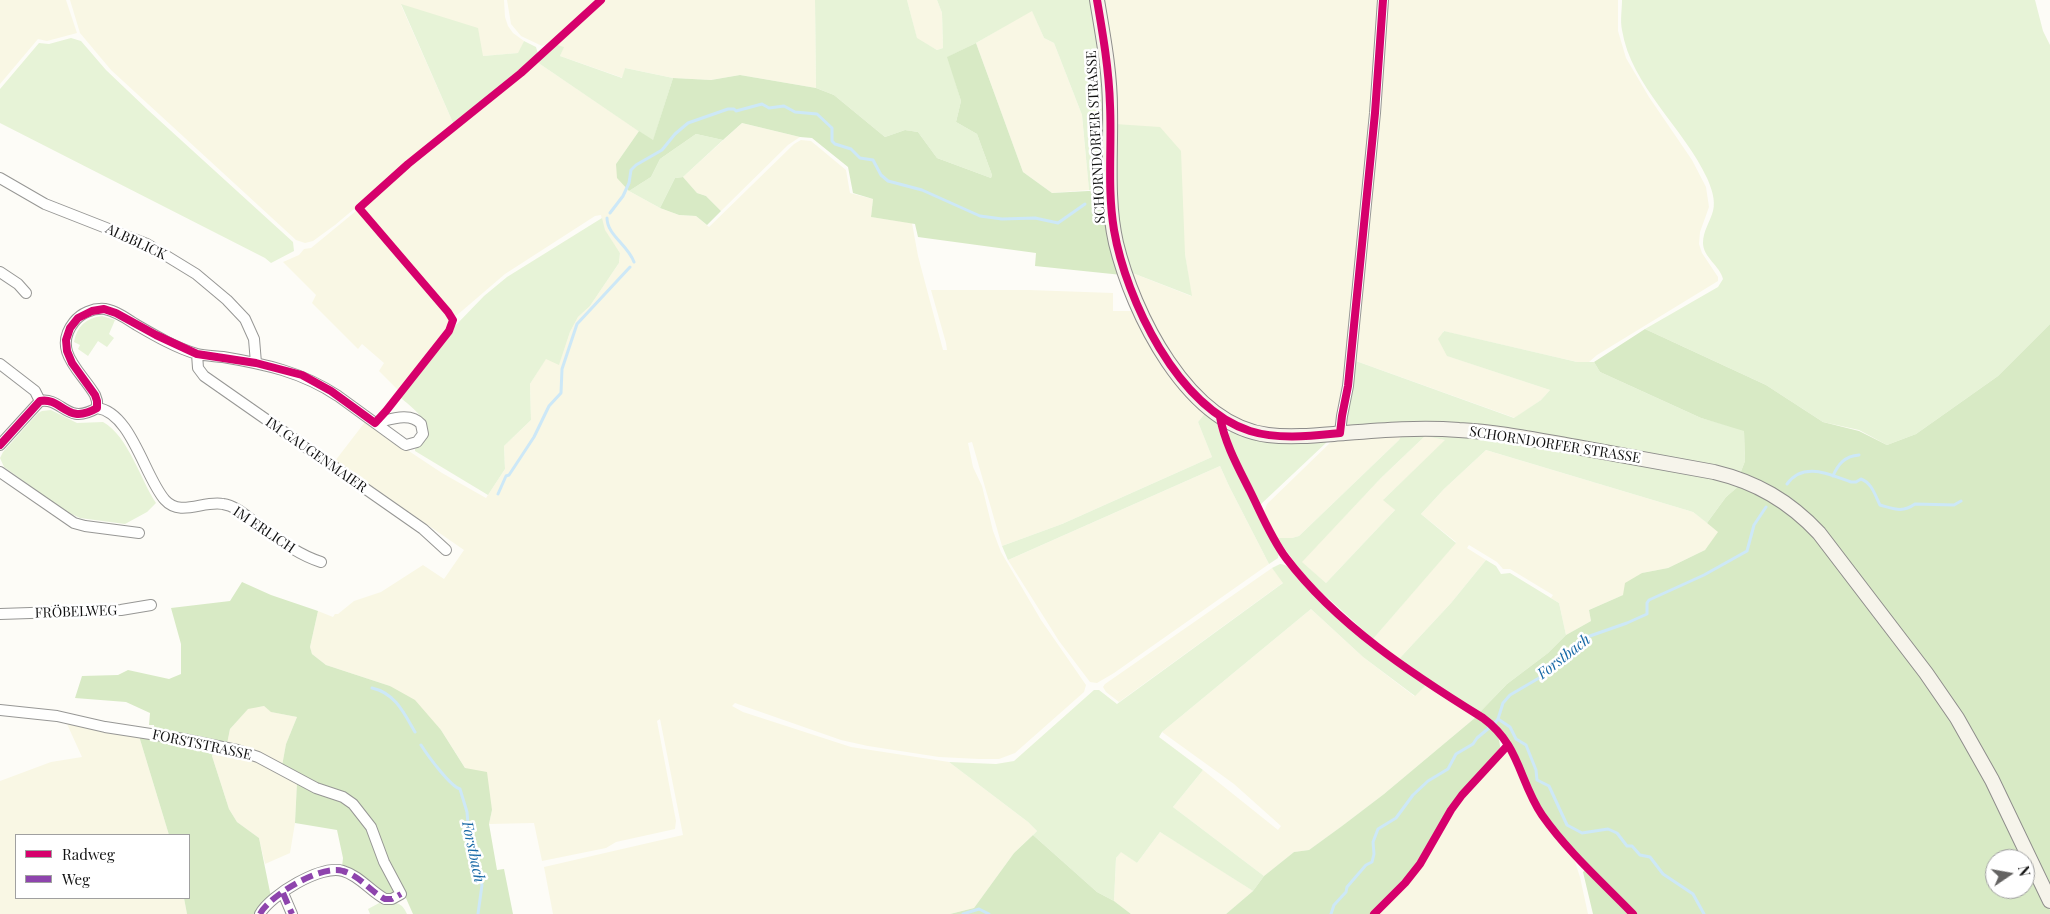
<!DOCTYPE html>
<meta charset="utf-8">
<style>
body{margin:0}
#map{position:relative;width:2050px;height:914px;overflow:hidden;background:#fdfcf7;font-family:"Playfair Display",serif}
canvas{display:block}
.legend{position:absolute;left:15px;top:834px;width:175px;height:65px;box-sizing:border-box;background:#fff;border:1px solid #a0a0a0;margin:0;padding:6px 9px;list-style:none;font-size:15px;color:#111}
.legend li{display:flex;align-items:center;gap:10px;height:25px}
.legend b{width:25px;border:1px solid #a0a0a0}
.north{position:absolute;left:1985px;top:849px;width:50px;height:50px;box-sizing:border-box;background:#fff;border:1px solid #a0a0a0;border-radius:50%;rotate:78deg;font-size:14px;font-weight:700;line-height:20px;text-align:center;color:#111}
.north::after{content:'';display:block;margin:auto;width:18px;height:22px;background:#646362;clip-path:polygon(50% 0,100% 100%,50% 72%,0 100%)}
</style>
<div id="map">
<canvas width="2050" height="914"></canvas>
<ul class="legend">
<li><b style="height:6px;background:#d6006c"></b>Radweg</li>
<li><b style="height:6px;background:#8e44ad"></b>Weg</li>
</ul>
<div class="north">N</div>
</div>
<script>
const ctx = document.querySelector('canvas').getContext('2d');
ctx.lineJoin = 'round';
function fill(path, color) { ctx.fillStyle = color; ctx.fill(path, 'evenodd'); }
function strokePath(path, color, width, dash) { ctx.strokeStyle = color; ctx.lineWidth = width; ctx.lineCap = dash ? 'butt' : 'round'; ctx.setLineDash(dash || []); ctx.stroke(path); }
function drawText(font, color, halo, rows, align = 'center') {
  ctx.font = font + ' "Playfair Display",serif'; ctx.lineWidth = 5; ctx.setLineDash([]); ctx.textBaseline = 'middle'; ctx.strokeStyle = halo; ctx.fillStyle = color; for (const [text, x, y, turn = 0] of rows) {
    ctx.save(); ctx.translate(x, y); ctx.rotate((+turn || 0) * Math.PI / 180); ctx.textAlign = isNaN(turn) ? turn : align; if (halo) ctx.strokeText(text, 0, 0); ctx.fillText(text, 0, 0); ctx.restore();
  }
}
fill(new Path2D(`
 M0,0H66L77,33L47,41L38,39L0,84Z
 M70,0H504L505,17L508,26L513,33L524,41L519,53L483,56L401,5L454,125L335,225L313,241L305,243L296,240L111,70L80,33Z
 M507,0H815L816,88L740,75L711,80L673,78L625,68L623,78L560,56L563,47L551,43L542,46L521,36L511,24Z
 M907,0H937L942,13L943,48L937,50L917,39Z
 M1101,0H1381L1348,365L1337,424L1333,428L1289,431L1251,425L1214,406L1183,372L1156,329L1130,272L1191,296L1185,254L1115,124Z
 M1385,0H1618V31L1626,58L1649,97L1692,160L1706,187L1709,207L1700,232L1699,244L1702,253L1718,277V281L1597,355L1589,362H1577L1443,331L1448,356L1550,390L1541,400L1515,418L1353,360Z
 M1032,10L1044,38L1054,43L1082,115L1089,190L1052,193L1023,172L976,43Z
 M537,62L639,131L616,164L629,191L660,208L679,215L696,216L709,227L794,144L801,140L811,141L846,170L850,193L873,199L871,217L912,223L918,256L943,350H947L946,343L931,290H1029L1113,293V311H1137L1206,412L1198,422L1212,457L1062,524L1002,546L972,442L968,443L973,467L982,486L993,531L1001,552L1041,620L1086,685L1084,692L1015,753L999,759H979L939,757L868,746L841,740L735,703L732,706L743,712L851,747L949,762L1028,822L1037,831L1014,853L974,908L950,914H553L544,867L683,835L660,719L657,721L676,821L675,829L616,842L606,848L542,861L534,823L489,824L492,810L441,730L390,686L326,665L312,654L310,647L318,611L333,617L335,614H338L354,601L381,592L423,565L444,579L464,550L335,461L365,422L442,473L486,498L505,469L504,446L531,420L530,384L546,358L559,364L570,332L578,317L590,306L619,263L620,253L604,230L601,215L595,216L505,274L449,322L445,332L399,391L379,371L384,363L362,344L358,349L312,303L316,295L283,262L299,255L304,249L311,248L322,239Z
 M742,123L800,137L788,145L721,211L706,196L697,193L683,177Z
 M1402,434L1399,440L1299,536L1292,538H1277L1264,512L1267,504L1335,438Z
 M1425,436L1446,440L1384,499L1395,510L1326,583L1301,562L1381,478Z
 M1486,450L1693,512L1719,532L1705,550L1668,568L1642,573L1623,595L1589,610L1591,621L1566,635L1559,603L1551,598L1553,595L1510,569H1503L1497,562L1469,545L1467,548L1486,560L1451,603L1399,659L1373,639L1456,542L1421,514L1444,489Z
 M1220,466L1229,486L1269,564L1114,673L1097,683L1090,682L1059,641L1008,560Z
 M1272,568L1284,582L1119,702L1106,692L1103,687L1105,684Z
 M1311,609L1363,657L1414,696L1427,684L1476,717L1384,794L1342,826L1309,850L1294,852L1264,876L1173,807L1203,770L1278,830L1281,826L1234,784L1162,732Z
 M264,706L272,712L297,717L286,744L282,766L297,781L295,823L290,853L265,864L259,838L237,822L229,809L212,756L215,748L227,744L230,729L248,708Z
 M67,724L102,731L139,736L169,835H16V898H184L187,914H0V781L51,762L82,757Z
 M1508,752L1516,761L1538,812L1574,859L1580,877L1588,914H1377L1402,889L1421,866L1460,799L1494,762Z
 M1160,832L1213,865L1253,891L1226,914H1131L1114,901L1116,858L1121,851L1137,863Z`), '#f9f7e4');
fill(new Path2D(`
 M815,0H907L917,38L937,50L943,48L942,13L937,0H1092L1103,66L1106,190H1089L1082,115L1054,43L1044,38L1032,11L976,43L948,57L961,101L956,122L977,134L992,175L991,178L937,158L918,132L905,130L885,137L834,95L816,88Z
 M1622,0H2035L2043,31L2050,45V324L1998,376L1916,434L1887,445L1859,430L1823,422L1766,385L1645,329L1718,287L1723,279C1720,266 1703,257 1703,243C1703,231 1710,222 1713,211C1716,200 1711,187 1707,178C1684,128 1631,86 1622,30C1620,20 1622,10 1622,0Z
 M401,4L478,28L483,56L518,53L524,41L536,47L538,54L504,85L454,125Z
 M71,38L81,41L106,70L148,110L293,242L294,251L271,263L265,258L0,123V89L39,43L49,44Z
 M555,44L564,47L560,56L622,78L625,68L673,78L653,141L537,62Z
 M1115,124L1160,127L1181,151L1185,254L1192,296L1130,272C1115,221 1116,177 1115,124Z
 M696,134L723,140L683,177L675,178L660,208L629,191L651,177L660,159Z
 M602,218L605,230L620,253L619,263L590,306L578,317L570,332L559,365L546,359L530,384L531,420L504,446L505,469L488,495L415,451V449L426,439C430,419 413,409 400,397L455,326L484,296L507,277Z
 M102,316L115,320L109,334L114,338L107,347L98,341L88,356L78,349L80,345L74,342C77,326 86,318 102,316Z
 M1444,331L1577,362H1594L1600,372L1701,418L1744,430L1745,461L1740,474L1551,438L1347,427L1345,424L1353,360L1514,418L1541,400L1550,390L1447,356L1438,339Z
 M51,410L77,423L103,422C129,437 140,479 156,503L147,512L125,524L80,518L65,511L4,467L0,458L3,452L38,413L42,411Z
 M1206,412L1217,424L1256,511L1279,552L1278,558L1269,564L1229,486L1220,466L1008,560L1002,546L1062,524L1212,457L1198,422Z
 M1234,430L1327,439V442L1260,505L1229,441V433Z
 M1416,433L1517,441L1741,484L1726,497L1707,523L1693,512L1486,450L1444,489L1421,514L1456,543L1373,639L1307,579L1277,538H1292L1299,536L1399,440L1402,434ZM1425,436L1445,440L1383,500L1395,510L1326,583L1302,562L1381,478Z
 M1486,560L1496,566L1501,574L1510,573L1559,603L1566,635L1548,653L1507,684L1479,713L1399,659L1451,603Z
 M1280,564C1292,564 1308,588 1316,596C1350,630 1388,658 1427,684L1415,696L1363,657L1311,609L1162,732L1159,737L1203,770L1173,807L1264,876L1253,891L1160,832L1137,863L1121,852L1116,858L1114,901L1097,892L1033,835L1037,831L1028,822L949,762L996,764L1014,761L1094,690H1099L1117,704L1283,583L1272,568Z
 M383,901C395,902 402,902 407,914H370L368,909Z`), '#e7f3d7');
fill(new Path2D(`
 M976,43L1023,172L1052,193L1106,190L1122,275L1035,266L1036,253L918,237L915,224L871,217L873,199L853,193L848,167L812,138L800,137L742,123L723,140L696,134L660,159L651,177L629,191L617,178L616,164L639,131L653,140L673,78L711,80L740,75L816,88L834,95L885,137L905,130L918,132L937,158L991,178L992,175L977,134L956,122L961,101L947,57Z
 M683,177L697,193L706,196L721,211L707,225L696,216L679,215L660,208L675,178Z
 M2050,324V891L2000,786L1843,556L1740,474L1745,461L1744,431L1701,418L1600,372L1594,362L1645,329L1766,385L1823,422L1859,431L1887,445L1916,434L1998,376Z
 M1741,484L1753,489L1806,525L1956,725L2024,859H1995V889H2025V861L2050,910V914H1593L1583,872L1588,867C1572,850 1553,830 1542,809C1520,770 1519,741 1479,713L1507,684L1548,653L1566,635L1591,621L1589,610L1623,595L1625,583L1642,573L1668,568L1705,550L1718,532L1707,523L1726,497Z
 M242,582L271,595L318,611L310,647L312,654L326,665L390,686L415,700L441,730L465,768L487,772L492,810L489,824L497,870L504,869L513,914H413L401,887L389,896L342,867L343,858L337,830L295,823L297,782L282,766L286,744L297,717L271,712L264,706L248,709L230,729L227,744L215,748L212,756L229,809L237,822L259,838L271,897L258,914H187L184,898H189V835H169L139,736H154V725H149L150,713L126,702L75,698L82,676L118,675L128,670L169,679L181,674V644L171,608L230,601Z
 M1476,717C1487,724 1501,733 1500,748L1451,805L1429,846L1407,878L1372,914H1226L1253,891L1264,876L1294,852L1309,850L1342,826L1384,794Z
 M1033,835L1097,892L1114,901L1131,914H950L974,908L1014,853Z`), '#d8eac5');
strokePath(new Path2D(`
 M610,213L623,196L629,183L631,170L636,165L662,150L675,134L688,123L728,109H734L736,111L762,104L769,108L784,106L795,112L817,114L832,128V141L835,144L851,149L860,158L873,160L881,175L888,181L922,190L980,216L1002,219L1035,218L1058,223L1085,204
 M607,218C607,235 628,245 634,262
 M1833,476C1838,464 1845,456 1859,455
 M1787,484C1804,461 1830,475 1851,482H1856L1861,479C1872,483 1875,495 1880,505C1895,509 1902,513 1915,504L1954,505L1961,501
 M498,494L506,476L509,475L534,437L549,406L561,393L562,369L577,324L630,267
 M372,688C395,693 404,713 415,732
 M1498,719L1510,727L1516,739L1526,745L1536,770L1537,780L1549,786L1567,825L1582,833L1608,829L1617,833L1627,846H1632L1640,855L1650,857L1663,874L1693,894L1704,914
 M421,745C428,756 450,786 460,789L467,812L470,851L482,885L478,914
 M963,914L979,909L989,914
 M1331,914L1334,905L1346,892L1347,887L1366,865L1372,862L1374,854L1373,842L1378,829L1396,818L1413,795L1428,781L1448,769L1456,754L1473,744L1477,738L1495,723L1498,719L1503,703L1510,695L1551,671L1587,637L1627,623L1647,614V603L1649,600L1704,575L1747,551L1754,525L1766,507`), '#cde8f7', 3);
const minor = new Path2D(`
 M0,178L45,204L147,244L196,274L227,300L245,319L254,339L256,363
 M0,272L18,284L26,293
 M197,354L198,368L204,376L423,529L446,550
 M0,364L35,391L40,401
 M40,401C63,397 66,426 97,408
 M97,408V401L95,395C82,372 51,351 74,322C81,313 93,308 105,309C116,311 126,318 135,324C154,335 176,348 197,354C205,356 215,356 223,357C265,364 302,372 338,396L404,444L406,445L417,442L423,434L421,424C410,411 389,420 375,423
 M97,408C131,412 145,478 165,500C180,517 204,500 223,504C236,506 246,516 256,523C277,538 296,554 321,562
 M1340,433L1342,416L1348,386L1375,113L1383,0
 M0,445L40,401
 M0,472L74,523L85,526L139,533
 M0,614L121,610L151,605
 M0,710L57,716L105,727L183,739L237,750L258,757L316,788L343,797L353,804L371,827L384,862L401,894L392,899H385C370,891 360,876 343,871C322,864 270,895 260,914
 M283,893L292,914`);
const secondary = new Path2D(`
 M1097,0C1103,36 1110,72 1110,109C1111,153 1106,199 1116,243C1133,313 1187,425 1268,435C1293,438 1319,435 1345,433C1383,430 1421,427 1459,430C1501,432 1541,441 1582,448C1626,456 1670,464 1714,472C1756,482 1789,501 1819,533L1926,673L1957,718L1992,780L2050,901`);
strokePath(minor, '#979795', 12);
strokePath(secondary, '#8e8d8b', 16);
strokePath(minor, '#fffffe', 10);
strokePath(secondary, '#f6f4eb', 14);
strokePath(new Path2D(`
 M283,893L292,914
 M260,914C270,895 322,864 343,871C360,876 370,891 385,899H392L401,894`), '#8e44ad', 6, [12, 6]);
strokePath(new Path2D(`
 M1097,0C1103,35 1109,70 1110,105C1112,146 1107,188 1114,230C1126,300 1178,408 1250,431C1279,440 1311,436 1340,433L1342,416L1348,386L1375,113L1383,0
 M1220,417C1225,444 1238,467 1250,491C1261,513 1271,538 1286,558C1337,625 1412,674 1483,718C1520,745 1519,781 1542,815C1568,852 1602,882 1633,914
 M0,445L40,401C63,397 66,426 97,408V401L95,395L72,363L67,351L66,340L70,328L78,318L92,311L104,309L116,313L156,335L197,354L256,363L302,375L331,391L375,423L386,411L449,331L453,320L448,312L359,208L408,164L521,73L601,0
 M1374,914L1405,883L1420,864L1451,810L1462,795L1508,745`), '#d6006c', 8);
drawText('14px', '#111', '#fff', [
 ["SCHORNDORFER STRASSE",1096,137,-93],
 ["ALBBLICK",136,242,25],
 ["SCHORNDORFER STRASSE",1555,445,9],
 ["IM GAUGENMAIER",316,455,35],
 ["IM ERLICH",264,530,34],
 ["FRÖBELWEG",76,612,-2],
 ["FORSTSTRASSE",202,745,12]
]);
drawText('italic 15px', '#1768a6', '#fff', [
 ["Forstbach",1564,657,-38],
 ["Forstbach",473,852,78]
]);
</script>
